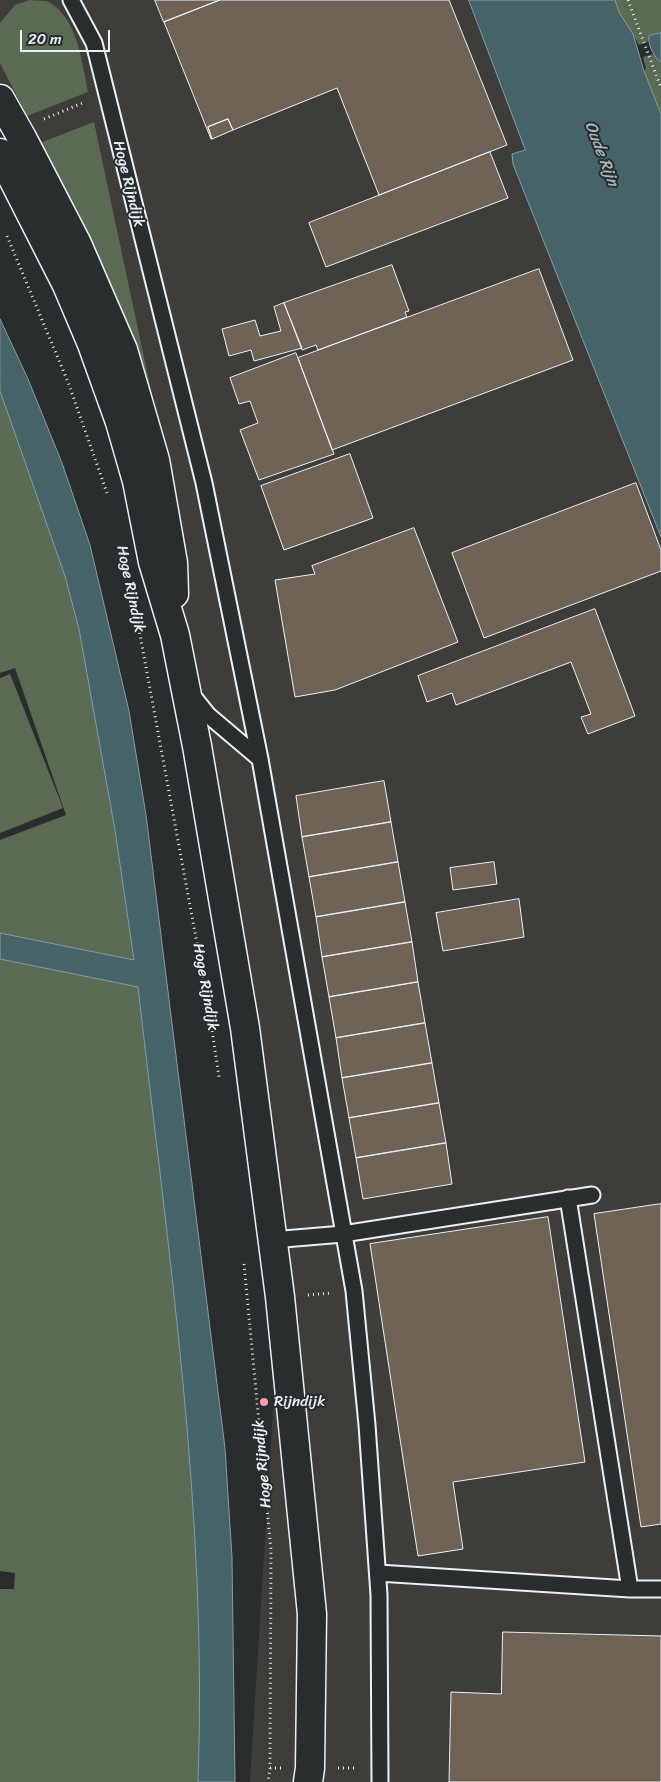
<!DOCTYPE html>
<style>
body{margin:0}
#map{position:relative;width:661px;height:1782px;overflow:hidden;background:#2a2d2e;font-family:Sriracha,sans-serif}
canvas{display:block}
.scale{position:absolute;left:20px;top:30px;width:90px;height:22px;box-sizing:border-box;border:2px solid #e8f1f8;border-top:0;padding-left:6px;font-size:15px;line-height:18px;white-space:nowrap;color:#e8f1f8;-webkit-text-stroke:4px #2a2d2e;paint-order:stroke}
</style>
<div id="map">
<canvas width="661" height="1782"></canvas>
<div class="scale">20 m</div>
</div>
<script>
const ctx = document.querySelector('canvas').getContext('2d');
ctx.lineJoin = 'round';
function fill(path, color) { ctx.fillStyle = color; ctx.fill(path, 'evenodd'); }
function strokePath(path, color, width, dash) { ctx.strokeStyle = color; ctx.lineWidth = width; ctx.lineCap = dash ? 'butt' : 'round'; ctx.setLineDash(dash || []); ctx.stroke(path); }
function drawText(font, color, halo, rows, align = 'center') {
  ctx.font = font + ' Sriracha,sans-serif'; ctx.lineWidth = 4; ctx.setLineDash([]); ctx.textBaseline = 'middle'; ctx.strokeStyle = halo; ctx.fillStyle = color; for (const [text, x, y, turn = 0] of rows) {
    ctx.save(); ctx.translate(x, y); ctx.rotate((+turn || 0) * Math.PI / 180); ctx.textAlign = isNaN(turn) ? turn : align; if (halo) ctx.strokeText(text, 0, 0); ctx.fillText(text, 0, 0); ctx.restore();
  }
}
fill(new Path2D(`
 M0,0H492L661,482V1782H250L280,1297L104,292L0,84Z`), '#3f3d3a');
fill(new Path2D(`
 M30,0C36,1 44,0 49,2C78,19 82,63 88,92L27,116L0,63V23L15,5Z
 M615,0H661V33L649,36V41L639,45L619,12Z
 M653,54L661,61V114L644,71L646,69L643,57Z
 M94,122L162,442L40,143Z
 M0,391L65,576L79,629L115,830L134,960L0,933V840L66,815L15,668L0,673Z
 M10,674L63,808L0,833V678Z
 M0,959L138,986C168,1250 208,1516 198,1782H0V1589H14L15,1573L0,1571Z`), '#5b6a52');
const water = new Path2D(`
 M469,0H615L619,12L633,34L644,71L661,114V537L513,164L512,154L525,150Z
 M661,33V61H659C653,54 648,46 649,36Z
 M0,319L28,379L62,463L90,545L129,711L146,815L225,1448L232,1557L235,1782H198C208,1516 168,1250 138,987L0,959V933L134,960L115,830L79,629L65,576L0,391Z`);
fill(water, '#46636a');
strokePath(water, '#879ca3', 1);
const building = new Path2D(`
 M155,0H220L164,22Z
 M220,0H449L507,145L379,195L337,88L233,130L228,119L208,127L212,139H211L164,22Z
 M228,119L233,130L212,139L208,127Z
 M490,152L508,198L326,267L309,223Z
 M392,265L409,311L405,312L407,317L318,350L316,345L302,350L284,303Z
 M539,269L573,360L332,450L298,358Z
 M284,303L302,348L254,361L251,350L229,356L222,329L255,320L260,336L281,331L274,307Z
 M296,353L334,454L259,480L240,430L258,423L250,401L239,404L230,378Z
 M350,454L373,518L284,550L261,486Z
 M636,483L661,550V571L484,638L452,553Z
 M414,528L458,642L335,690L295,697L275,580L315,574L312,566Z
 M595,609L635,716L588,734L581,717L591,714L571,662L456,705L452,693L427,702L418,676Z
 M384,781L391,822L302,837L296,796Z
 M391,822L398,862L309,877L302,837Z
 M398,862L405,902L316,917L309,877Z
 M494,862L497,884L453,890L450,868Z
 M519,899L524,937L443,951L436,913Z
 M405,902L412,942L322,957L316,917Z
 M412,942L418,982L329,997L322,957Z
 M418,982L425,1023L336,1038L329,997Z
 M425,1023L432,1063L342,1078L336,1038Z
 M432,1063L439,1103L349,1118L342,1078Z
 M439,1103L446,1143L356,1158L349,1118Z
 M446,1143L452,1184L363,1199L356,1158Z
 M661,1204V1524L641,1527L594,1214Z
 M548,1217L585,1462L453,1482L463,1549L418,1556L370,1244Z
 M503,1632L661,1636V1782H449L451,1692L501,1694Z`);
fill(building, '#706356');
strokePath(building, '#e8f1f8', 1);
const lane = new Path2D(`
 M71,0L94,43L204,483L260,759L354,1291L367,1425L379,1595L380,1782
 M192,695L208,715L260,759
 M272,1240L343,1234L592,1195
 M378,1573L630,1589L568,1198
 M630,1589H661`);
const secondary = new Path2D(`
 M0,99L22,138L77,244L123,350L155,460L173,563L174,594
 M0,153L67,285L92,344L120,422L137,481L153,562L175,635L197,746L245,1028L280,1297L312,1614L310,1768L308,1782`);
strokePath(lane, '#e8f1f8', 19);
strokePath(secondary, '#e8f1f8', 31);
strokePath(new Path2D(`
 M628,0L661,88
 M44,119L85,102
 M7,236L68,382L107,493
 M136,613L208,1003L219,1077
 M244,1264L271,1550L270,1768L268,1782
 M308,1295L332,1293
 M270,1768H282
 M338,1768H357`), '#e8f1f8', 3, [1, 4]);
strokePath(lane, '#2a2d2e', 15);
strokePath(secondary, '#2a2d2e', 28);
for (const [x, y, r, color] of [
 [264,1402,5,"#ff9aa2"]
]) { const dot = new Path2D(); dot.arc(x, y, r, 0, 2 * Math.PI); ctx.fillStyle = color; ctx.fill(dot); strokePath(dot, '#2a2d2e', 2); }
drawText('15px', '#e8f1f8', '#2a2d2e', [
 ["Hoge Rijndijk",128,184,76],
 ["Hoge Rijndijk",130,589,78],
 ["Hoge Rijndijk",205,987,80],
 ["Hoge Rijndijk",263,1464,-95]
]);
drawText('15px', '#e8f1f8', '#2a2d2e', [
 ["Rijndijk",274,1402]
], 'left');
drawText('italic 16px', '#a7b8bf', '#2a2d2e', [
 ["Oude Rijn",601,154,69]
]);
</script>
